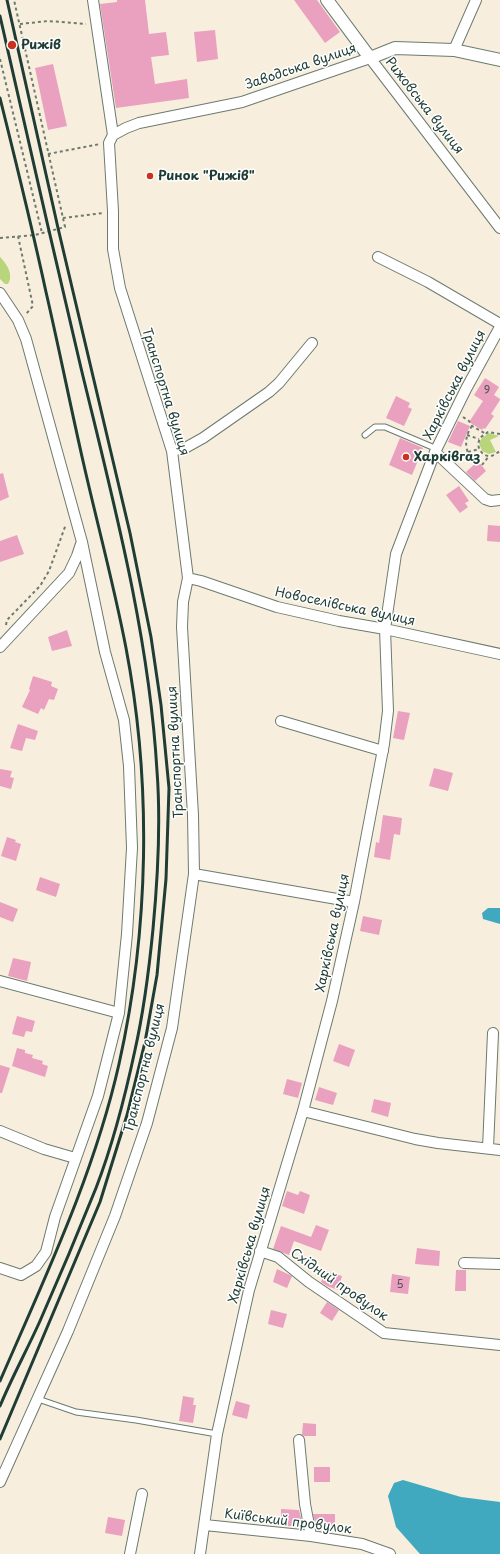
<!DOCTYPE html>
<meta charset="utf-8">
<style>
body{margin:0}
canvas{display:block;background:#f8eedd}
</style>
<canvas width="500" height="1554"></canvas>
<script>
const ctx = document.querySelector('canvas').getContext('2d');
ctx.lineJoin = 'round';
function fill(path, color) { ctx.fillStyle = color; ctx.fill(path, 'evenodd'); }
function strokePath(path, color, width, dash) { ctx.strokeStyle = color; ctx.lineWidth = width; ctx.lineCap = dash ? 'butt' : 'round'; ctx.setLineDash(dash || []); ctx.stroke(path); }
function drawText(font, color, halo, rows, align = 'center') {
  ctx.font = font + ' "Playpen Sans",sans-serif'; ctx.lineWidth = 3; ctx.setLineDash([]); ctx.textBaseline = 'middle'; ctx.strokeStyle = halo; ctx.fillStyle = color; for (const [text, x, y, turn = 0] of rows) {
    ctx.save(); ctx.translate(x, y); ctx.rotate((+turn || 0) * Math.PI / 180); ctx.textAlign = isNaN(turn) ? turn : align; if (halo) ctx.strokeText(text, 0, 0); ctx.fillText(text, 0, 0); ctx.restore();
  }
}
fill(new Path2D(`
 M0,257C7,264 14,275 8,284H5L0,279Z
 M489,433L499,436L490,440L496,452L489,454L482,451L479,443L482,438Z`), '#b9d57b');
fill(new Path2D(`
 M488,908H500V924L483,919L482,913Z
 M403,1480L461,1497L500,1502V1554H420L396,1527L388,1496L394,1483Z`), '#40a9bf');
fill(new Path2D(`
 M117,0H145L149,34L166,32L169,55L151,57L155,84L187,79L189,98L116,108L100,4L117,2Z
 M294,0H317L340,32L325,43Z
 M215,30L218,59L197,62L194,32Z
 M53,64L67,126L48,130L35,68Z
 M485,378L499,387L494,395L500,399V400L491,414L494,416L485,429L483,428L482,430L469,422L483,401L474,395Z
 M396,396L410,403L408,407L412,409L404,426L386,418Z
 M458,421L470,426L461,447L448,442Z
 M400,438L423,448L412,475L389,465Z
 M478,461L486,471L475,481L466,472Z
 M3,473L9,497L0,501V474Z
 M459,486L469,501L465,503L468,507L460,513L446,495Z
 M488,525L500,526V542L487,541Z
 M17,535L24,554L0,562V541Z
 M67,630L72,646L52,651L48,637Z
 M33,676L52,682L51,686L58,689L54,700L49,699L44,710L41,708L38,714L22,707L30,690L29,689Z
 M398,711L410,713L404,740L393,738Z
 M18,724L38,731L35,740L26,738L22,751L10,748Z
 M434,768L453,773L448,791L429,786Z
 M0,769L12,771L10,777L14,778L11,789L0,786Z
 M383,815L402,818L400,835L394,834L390,860L374,857L376,842L379,843Z
 M7,837L16,840L15,842L21,844L16,861L1,856Z
 M40,877L60,884L56,897L36,890Z
 M0,902L18,909L13,922L0,917Z
 M363,916L382,920L379,935L360,931Z
 M13,958L31,962L27,981L8,976Z
 M17,1016L35,1021L32,1032L26,1031L24,1037L12,1034Z
 M339,1044L355,1050L349,1067L333,1061Z
 M17,1048L25,1050V1053L33,1055L32,1058L43,1061L42,1064L48,1066L45,1077L12,1066Z
 M0,1065L10,1068L2,1093H0Z
 M287,1079L302,1083L298,1098L283,1094Z
 M319,1087L337,1093L333,1105L315,1100Z
 M374,1099L391,1103L388,1117L371,1112Z
 M287,1191L298,1195L300,1191L310,1195L304,1214L282,1206Z
 M316,1225L329,1230L321,1251L294,1241L289,1255L273,1249L281,1226L311,1237Z
 M417,1248L440,1251L439,1266L415,1264Z
 M277,1269L292,1276L287,1288L273,1282Z
 M456,1270H466V1291H455Z
 M325,1271L342,1276L338,1290L327,1286L321,1282Z
 M392,1274L410,1277L408,1294L390,1292Z
 M327,1302L339,1310L332,1321L320,1313Z
 M271,1310L287,1314L283,1328L268,1324Z
 M183,1396L194,1398L193,1405H196L193,1423L179,1421Z
 M236,1401L250,1405L247,1419L232,1415Z
 M303,1423L316,1424V1436H304L302,1435Z
 M314,1467H330V1482H314Z
 M281,1509L299,1510L303,1526H281Z
 M313,1514H335V1527H316Z
 M108,1517L125,1520L122,1536L105,1533Z`), '#eaa0bf');
const service = new Path2D(`
 M365,435L375,427H385L437,449
 M38,1399L76,1412L136,1420L217,1434`);
const minor = new Path2D(`
 M454,50L476,0
 M113,135L126,128L139,123L242,102L370,58L500,228
 M378,257L428,282L500,324
 M0,293L18,320L26,339L82,542L105,652L124,720L129,766L132,848L127,934L119,1013L98,1096L55,1217L46,1252L36,1266L21,1275L0,1268
 M172,451L185,448L203,438L269,392L279,383L312,343
 M435,452L485,499L491,501L500,500
 M188,578L201,581L277,607L339,621L385,629L500,654
 M0,647L69,573L77,556L81,544
 M281,721L383,751
 M194,874L354,902
 M0,981L119,1013
 M303,1111L415,1139L438,1143L500,1150
 M0,1131L44,1149L75,1158
 M488,1148L493,1033
 M260,1251L278,1257L309,1282L384,1333L500,1345
 M464,1263L500,1264
 M299,1440L305,1504L311,1536
 M0,1482L68,1331L115,1216L147,1123L172,1028L194,874L193,815L182,627L183,602L188,578L172,451L120,288L113,249V211L109,143L113,135L93,0
 M205,1525L311,1536L362,1544L390,1554
 M130,1554L142,1494
 M200,1554L217,1434L249,1290L303,1111L332,1001L354,902L384,744L388,711L385,629L396,554L435,452L466,389L500,327`);
const tertiary = new Path2D(`
 M327,0L370,58L395,48L454,50L500,60`);
strokePath(service, '#6b7b6f', 7);
strokePath(minor, '#6b7b6f', 12);
strokePath(tertiary, '#6b7b6f', 14);
strokePath(new Path2D(`
 M20,24L48,21L86,24
 M0,59L42,233
 M48,154L100,144
 M63,218L103,213
 M18,236L33,306L26,314
 M0,238L35,235L65,227L14,0
 M463,417L469,421L472,426L486,434
 M472,426C464,437 464,450 473,461
 M500,434L488,432C485,435 480,436 479,441C476,448 483,457 491,456C494,455 497,453 500,451
 M467,435L479,439
 M468,452L479,449
 M482,465L489,456
 M6,625L7,620L40,586L49,571L66,524`), '#6b7b6f', 2, [3, 3]);
strokePath(service, '#fff', 5);
strokePath(minor, '#fff', 10);
strokePath(tertiary, '#fff', 12);
strokePath(new Path2D(`
 M0,16C27,133 53,251 81,368C113,500 149,634 157,771C161,824 158,876 153,929C149,970 144,1010 135,1050C125,1097 113,1144 96,1188C78,1233 59,1278 40,1321C27,1350 12,1377 0,1406
 M0,98C16,162 32,227 46,292C59,348 70,404 83,461C97,523 114,585 126,648C152,784 149,930 119,1064C94,1175 45,1277 0,1381
 M0,1439L100,1202L127,1115L145,1042L157,975L166,879L169,788L161,705L151,637L130,533L58,228L7,0`), '#1f3d34', 3);
for (const [x, y, r, color] of [
 [12,45,5,"#c8321e"],
 [150,176,4,"#c8321e"],
 [406,457,4,"#c8321e"]
]) { const dot = new Path2D(); dot.arc(x, y, r, 0, 2 * Math.PI); ctx.fillStyle = color; ctx.fill(dot); strokePath(dot, '#fff', 1.5); }
drawText('11px', '#525657', null, [
 ["9",487,391],
 ["5",400,1285]
]);
drawText('bold 13px', '#1f3d34', '#fff', [
 ["Рижів",21,45],
 ["Ринок \"Рижів\"",158,176],
 ["Харківгаз",414,457]
], 'left');
drawText('13px', '#1f3d34', '#fff', [
 ["Заводська вулиця",301,67,-19],
 ["Рижовська вулиця",424,106,52],
 ["Харківська вулиця",455,385,-63],
 ["Транспортна вулиця",165,392,73],
 ["Новоселівська вулиця",345,607,12],
 ["Транспортна вулиця",176,752,-93],
 ["Харківська вулиця",333,933,-78],
 ["Транспортна вулиця",145,1068,-76],
 ["Харківська вулиця",250,1245,-74],
 ["Східний провулок",339,1285,35],
 ["Київський провулок",288,1522,7]
]);
</script>
